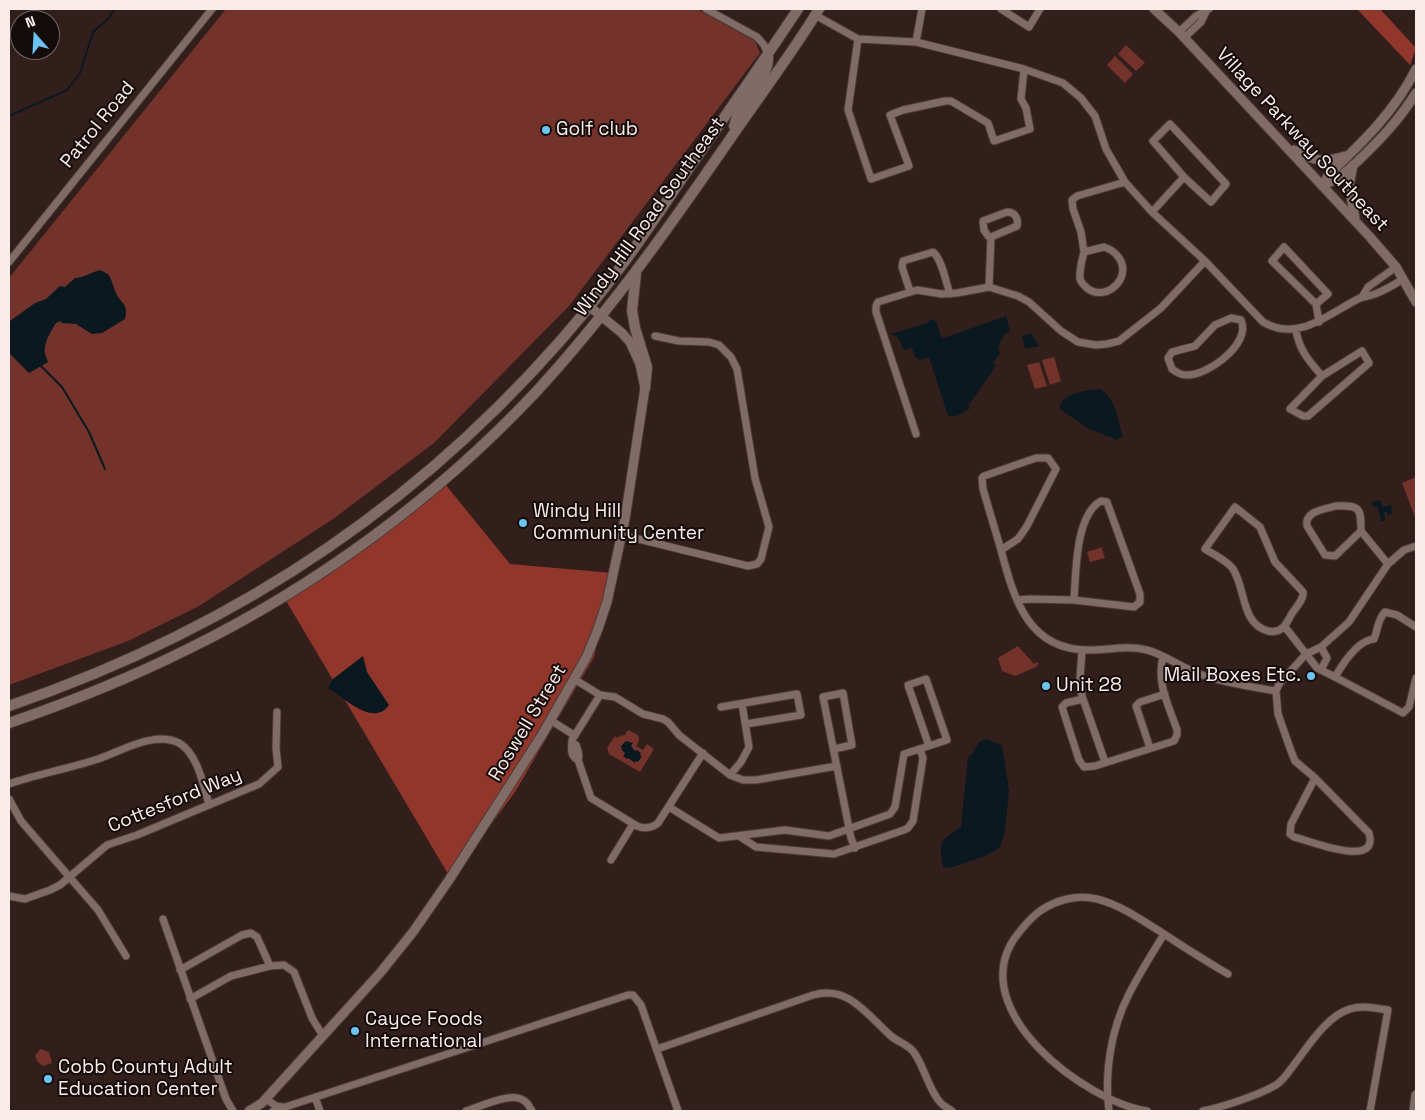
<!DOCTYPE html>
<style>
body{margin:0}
#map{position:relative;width:1425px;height:1120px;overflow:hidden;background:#321f1c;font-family:"Space Grotesk",sans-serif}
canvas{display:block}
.frame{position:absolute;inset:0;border:10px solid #faecea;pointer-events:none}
.north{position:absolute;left:10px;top:10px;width:50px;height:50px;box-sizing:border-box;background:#140c0a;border:1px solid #706664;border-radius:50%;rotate:341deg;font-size:14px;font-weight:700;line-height:20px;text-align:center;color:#faecea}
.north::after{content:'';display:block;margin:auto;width:18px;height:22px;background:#6ac3f1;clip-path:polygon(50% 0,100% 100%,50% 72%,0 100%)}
</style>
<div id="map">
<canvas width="1425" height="1120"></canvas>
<div class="frame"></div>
<div class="north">N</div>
</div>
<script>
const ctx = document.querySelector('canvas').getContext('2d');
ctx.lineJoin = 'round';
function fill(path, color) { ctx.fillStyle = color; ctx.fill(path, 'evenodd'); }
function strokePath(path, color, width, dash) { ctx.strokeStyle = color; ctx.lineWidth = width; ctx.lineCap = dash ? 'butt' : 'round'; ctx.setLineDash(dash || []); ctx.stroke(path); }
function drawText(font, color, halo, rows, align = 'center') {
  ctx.font = font + ' "Space Grotesk",sans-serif'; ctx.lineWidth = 4; ctx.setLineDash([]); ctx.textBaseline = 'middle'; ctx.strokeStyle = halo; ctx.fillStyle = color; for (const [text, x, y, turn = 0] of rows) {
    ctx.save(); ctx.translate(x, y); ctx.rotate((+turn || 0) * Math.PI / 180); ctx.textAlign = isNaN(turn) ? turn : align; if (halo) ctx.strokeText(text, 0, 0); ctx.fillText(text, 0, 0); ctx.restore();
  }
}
fill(new Path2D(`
 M226,9H697L755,41L760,53L569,306L434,443L333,519L199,606L128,641L9,685V278Z
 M1126,45L1145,63L1136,71L1118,54Z
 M1115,56L1133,74L1125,83L1107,65Z
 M1054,357L1061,381L1050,385L1042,360Z
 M1039,362L1047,386L1035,389L1027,365Z
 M1416,477V517H1415L1402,483Z
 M1103,547L1102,549L1105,558L1090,562L1087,552Z
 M1018,646L1034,664L1037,662L1039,664L1036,667L1015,676L1002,671L998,658Z
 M628,730L638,735L639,740L636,746L643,750L647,744L654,749L640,772L609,754L607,748L615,736L617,738L622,735L624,736Z
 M40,1049L49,1052L52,1063L43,1066L38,1062L35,1056Z`), '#73332b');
fill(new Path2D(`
 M1357,9H1380L1416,48L1410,65Z
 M445,484L510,564L613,573L594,657L515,792L451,879L285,599L377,539Z`), '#91362b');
fill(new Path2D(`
 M100,270L108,274C112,280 113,286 116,293C121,304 129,304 125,319L102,333L92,334L76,324L62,323L60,321L56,323C51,331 43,343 45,354C46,357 47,359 48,362L29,373L9,353V323L10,321L35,303L46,299L60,286L65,287L75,278C83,278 92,272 100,270Z
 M1006,316L1010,331L1004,335L998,347L1000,353L993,363L996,366L968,406L970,408C965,413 954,418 948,416L929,357L920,360L915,357L912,348L904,350L898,338L891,334L927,323L931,319L936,321L941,337L944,338Z
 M1031,333L1039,346L1025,349L1022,336Z
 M1100,389C1117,399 1117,419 1123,436L1117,440L1087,428L1060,409C1059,393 1088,390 1100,389Z
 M1381,500L1382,507L1391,505L1392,514L1387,515V512H1384L1385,521H1381L1378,507H1373L1372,502Z
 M363,656L367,672L389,705C373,728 344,697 328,688L333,679Z
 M987,739L1002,745L1009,791L1005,831L1001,845L998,849L985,856L953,867L943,868C939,842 939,841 961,827L968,757L972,754L980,741Z
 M626,741L633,743L631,746L635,751L637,750L641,753L640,755L642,756L638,762L636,761L635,763L628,758L627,759L623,756L625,753L622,750L621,746Z`), '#0a1820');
strokePath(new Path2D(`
 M9,116L67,90L80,73L93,32L109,18L114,9
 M41,366L62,387L89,432L105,469`), '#0a1820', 2);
const minor = new Path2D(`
 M706,9L757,37L764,45L768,54
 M1001,9L1029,27L1040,9
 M815,15L858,39L916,42L1024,69L1063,83L1081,98L1095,116L1106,149L1125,182L1152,212L1205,261L1263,322C1299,343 1329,313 1360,298C1365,296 1370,296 1375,294C1385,290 1394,285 1403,279
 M1179,32L1196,16L1209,9
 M1184,38L1201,22L1206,12
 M858,39L848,110L871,179L909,166L890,115L903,110L945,101H951L988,123L994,141L1030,129L1026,108L1021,99L1024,69
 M916,42L922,9
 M1007,212C1015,212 1019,219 1017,226L991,237L988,236L984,230L983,221Z
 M1152,212L1184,177L1153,141L1170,124L1226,184L1211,202L1184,177
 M1104,247C1111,249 1115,252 1119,258C1133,278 1105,303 1087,288C1084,285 1081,283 1080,279C1079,270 1082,260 1084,252Z
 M1084,252L1081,232L1073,209L1072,200L1077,196L1125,182
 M9,262L212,9
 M989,287L991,237
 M910,291L902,267L903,261L933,252C942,259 946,283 950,294
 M1362,297L1368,287L1396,267
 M1316,304L1328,294L1284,247L1272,261L1316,304L1319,322
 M1231,318L1241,320C1252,343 1208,376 1186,375C1181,375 1176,372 1172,369L1168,358L1172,352L1195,346L1215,325Z
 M1296,330C1299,350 1309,361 1322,376
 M1362,351L1369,363L1308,416H1303L1290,409L1322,376Z
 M916,434L876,312V306L878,302L917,290L942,294L957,293L989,287L1018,296L1029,302L1061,331L1078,342L1096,345L1107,344L1119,341L1161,308L1205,261
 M1036,458H1048L1056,469L1027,526L1018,539L1001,550L983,489L982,478L984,476Z
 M1101,501L1107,502L1108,505L1140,594V602L1134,607L1074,600C1076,574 1075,515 1101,501Z
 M1336,506C1360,505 1361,508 1361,531L1335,556L1325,555L1307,526C1304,511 1325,509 1336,506Z
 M1235,507L1260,527L1275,562L1303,592C1304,600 1295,608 1291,615C1286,625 1281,634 1268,631C1241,624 1246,589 1233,569C1229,562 1213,554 1205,549Z
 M1361,531L1388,564
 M622,535L748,566L757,564L761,559L769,527L755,478L737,369L731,357L719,345L709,342L679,341L655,336
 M1001,550C1014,599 1028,651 1090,650C1108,650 1128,645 1147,650C1166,655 1183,669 1202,675C1225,683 1252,687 1276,691
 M1017,600L1030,599L1074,600
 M1285,627L1317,668L1335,677
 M1416,627L1397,615L1385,612C1377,620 1378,630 1374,639C1358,640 1342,665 1335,677L1403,713L1409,707L1416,678
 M1321,647L1327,658L1321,670
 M1082,650L1080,678L1082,696L1105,762
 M574,679L600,695L615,697L643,714L663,719L668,722L679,735L730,775L743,780H756L837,766
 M1083,699L1066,703L1062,707L1079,760L1084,767L1095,766L1174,741L1177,735V730C1169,706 1156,683 1163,657
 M721,707L797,694L801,715L746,724
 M550,720L574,735
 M572,743L576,745C578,750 580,755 578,760L591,798L637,826C644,829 652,828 658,823L703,753
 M1150,748L1136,706L1140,702L1165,694
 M834,749L852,745L843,693L823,697L851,838L855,848
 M578,760C569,755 572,748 572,740L600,695
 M730,775L741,762L749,747L742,704
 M1315,778L1295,761L1291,751L1278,714L1276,691L1279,684L1306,654L1321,647L1349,622L1388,564L1404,550L1416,546
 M1315,778L1369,833C1380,870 1308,840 1294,837L1290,834L1291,824Z
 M9,784C38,774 68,769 98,759C118,752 139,740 160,739C166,739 173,740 179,743C198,754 203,785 209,804
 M9,799L21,821L98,910L126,956
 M669,807L719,838L785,830L829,836L890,814L895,807L904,754L947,740L926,679L908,685L929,746
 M739,836L756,847L834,854L904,830L908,828L913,821L923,758L920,749
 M611,860L633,824
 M9,896L25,899L50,890L60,885L107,845L137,835L259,784L278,767L276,748L277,712
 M163,919L226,1099L233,1111
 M180,970L242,935L251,933L257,937L270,966
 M190,999L231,976L270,966L284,965L294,972L312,1018L323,1036
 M657,1049L813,995C849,985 867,1015 891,1036C899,1043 909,1044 915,1054C925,1069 929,1090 940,1102C943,1106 948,1108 952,1111
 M315,1097L320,1111
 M266,1099L276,1106L283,1107
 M273,1111L628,995H633L641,1005L678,1111
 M466,1111C479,1107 508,1093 521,1099C527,1101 529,1106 532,1111
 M1109,1111C1104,1073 1111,1029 1129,994C1139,974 1152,954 1164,934
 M1147,1111C1084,1101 966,1011 1014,939C1022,928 1029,919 1040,911C1056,900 1077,894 1097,899C1121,905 1143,921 1164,934C1185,948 1206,961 1228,974
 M1203,1111C1223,1107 1259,1095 1276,1085C1284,1080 1290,1070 1296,1062C1309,1045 1328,1015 1350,1009C1362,1005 1376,1008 1388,1010L1370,1111`);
const tertiary = new Path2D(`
 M1154,9L1179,32L1370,237L1396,267L1416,302
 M1294,150C1314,161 1322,163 1345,156
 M1353,165L1349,186L1355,218
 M1323,185L1329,174C1363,142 1395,111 1416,69
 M1323,185C1337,180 1347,171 1358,161C1381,139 1399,120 1416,93
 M249,1111L262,1103L380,973L413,932L449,880L542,735L587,656L598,629L607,602L625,519L645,388L640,364L630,342L622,333L590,307
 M1414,1111L1416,1095`);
const secondary = new Path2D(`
 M734,126C736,121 737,115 739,110C749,92 770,77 768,55
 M636,274L632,310L635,328L647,367L645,388
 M9,706C242,626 433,497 590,306C625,264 655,219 685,174C723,119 761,65 798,9
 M9,723C70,702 130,678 188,649C317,586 437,497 535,393C607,315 668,229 728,142C758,98 791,55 819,9`);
strokePath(minor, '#4a3b39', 9);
strokePath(tertiary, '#4a3b39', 11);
strokePath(secondary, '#4a3b39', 12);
strokePath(minor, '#816b67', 7);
strokePath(tertiary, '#816b67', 9);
strokePath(secondary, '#816b67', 10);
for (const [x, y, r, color] of [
 [546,130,5,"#6ac3f1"],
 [523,523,5,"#6ac3f1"],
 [1311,676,5,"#6ac3f1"],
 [1046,686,5,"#6ac3f1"],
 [355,1031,5,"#6ac3f1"],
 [48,1079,5,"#6ac3f1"]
]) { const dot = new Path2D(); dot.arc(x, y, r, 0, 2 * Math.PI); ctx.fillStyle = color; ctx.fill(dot); strokePath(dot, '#140c0a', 2); }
drawText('19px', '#faecea', '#140c0a', [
 ["Patrol Road",98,125,-51],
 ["Village Parkway Southeast",1302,140,47],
 ["Windy Hill Road Southeast",650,217,-54],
 ["Roswell Street",528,723,-59],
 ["Cottesford Way",175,801,-22]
]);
drawText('19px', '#faecea', '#140c0a', [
 ["Golf club",556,130],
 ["Windy Hill",533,512],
 ["Community Center",533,534],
 ["Mail Boxes Etc.",1301,676,"right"],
 ["Unit 28",1056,686],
 ["Cayce Foods",365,1020],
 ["International",365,1042],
 ["Cobb County Adult",58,1068],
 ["Education Center",58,1090]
], 'left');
</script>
